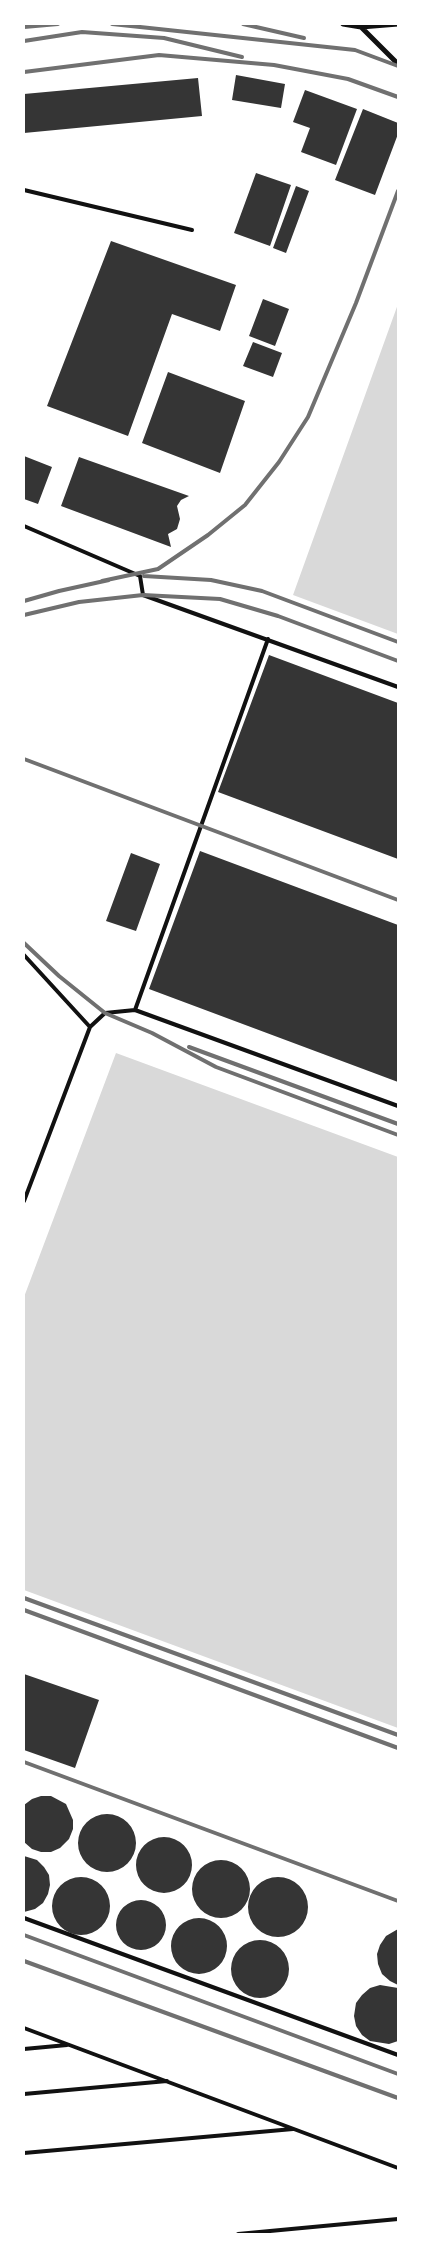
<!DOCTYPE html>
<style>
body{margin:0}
#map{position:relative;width:422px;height:2258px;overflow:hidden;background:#fff;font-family:Commissioner,sans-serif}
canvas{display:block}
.frame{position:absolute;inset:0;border:25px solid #fff;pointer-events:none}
</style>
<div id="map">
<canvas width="422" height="2258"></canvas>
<div class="frame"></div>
</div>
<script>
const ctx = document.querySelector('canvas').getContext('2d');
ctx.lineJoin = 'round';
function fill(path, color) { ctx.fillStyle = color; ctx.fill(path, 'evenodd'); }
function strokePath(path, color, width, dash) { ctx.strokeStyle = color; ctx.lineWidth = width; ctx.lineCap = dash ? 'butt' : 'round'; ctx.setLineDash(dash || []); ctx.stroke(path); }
fill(new Path2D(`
 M398,304V634L293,595Z
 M116,1053L398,1157V1728L24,1590V1297Z`), '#d9d9d9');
fill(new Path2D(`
 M236,75L285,84L281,108L232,100Z
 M198,78L202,116L24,133V94Z
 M305,90L357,109L336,165L301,152L310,128L293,122Z
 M363,109L398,123V134L375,195L335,180Z
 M256,173L291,185L270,246L234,233Z
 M296,186L309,191L286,253L273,248Z
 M111,241L236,285L220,331L172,314L128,436L47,406Z
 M263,299L289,309L275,346L249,336Z
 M253,342L282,353L273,377L243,366Z
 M168,372L245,401L220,473L142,443Z
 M24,456L52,467L38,504L24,499Z
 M79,457L189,496L181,500L177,506L180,519L177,529L168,534L171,547L61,506Z
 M269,655L398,703V859L218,792Z
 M200,851L398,925V1082L149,989Z
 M131,853L160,864L136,931L106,921Z
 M24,1674L99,1700L75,1768L24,1750Z
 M41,1796H51L66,1804L73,1820V1829L69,1839L60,1848L51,1852H41L32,1849L24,1842V1805L32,1799Z
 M78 1843a29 29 0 1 1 58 0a29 29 0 1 1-58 0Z
 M136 1865a28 28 0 1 1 56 0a28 28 0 1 1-56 0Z
 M24,1856L37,1860L44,1867L49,1875L50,1885L48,1894L43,1903L35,1909L24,1912Z
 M192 1889a29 29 0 1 1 58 0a29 29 0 1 1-58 0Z
 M52 1906a29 29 0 1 1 58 0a29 29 0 1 1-58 0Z
 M248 1907a30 30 0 1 1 60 0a30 30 0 1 1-60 0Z
 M116 1925a25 25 0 1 1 50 0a25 25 0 1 1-50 0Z
 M171 1946a28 28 0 1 1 56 0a28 28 0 1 1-56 0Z
 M398,1929V1985L390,1981L382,1974L378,1964L377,1954L380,1945L386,1936Z
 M231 1969a29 29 0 1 1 58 0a29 29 0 1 1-58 0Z
 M380,1985L398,1988V2041L389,2044L370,2041L362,2035L356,2026L354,2016L356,2003L362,1995L370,1988Z`), '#353535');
strokePath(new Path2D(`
 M24,190L192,230
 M24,526L140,576L143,595L398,687
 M24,955L90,1027
 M135,1010L398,1106
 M24,1201L90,1027L105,1013L135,1010L268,639
 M24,1918L398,2055
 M24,2028L398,2168
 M24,2049L67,2045
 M24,2094L167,2081
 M24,2153L293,2129
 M238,2234L398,2219`), '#111', 4);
strokePath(new Path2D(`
 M343,24L361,27L398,24
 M361,27L398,64`), '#111', 5);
strokePath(new Path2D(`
 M112,24L355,50L398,66
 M243,24L304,38
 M24,27L58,24
 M24,41L82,32L164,38L242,57
 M24,72L159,55L274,65L348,79L398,97
 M144,576L211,580L262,591L398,642
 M102,581L158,569L208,535L245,505L279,462L308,417L356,303L398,191
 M24,601L59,591L109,580
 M24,615L79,602L143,595L220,599L278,616L398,661
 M24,759L398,900
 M24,943L59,976L105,1013L152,1033L216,1067L398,1135
 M189,1047L398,1124
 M24,1598L398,1735
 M24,1610L398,1748
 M24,1762L398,1901
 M24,1935L398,2074
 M24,1961L398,2098`), '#707070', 4);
</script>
